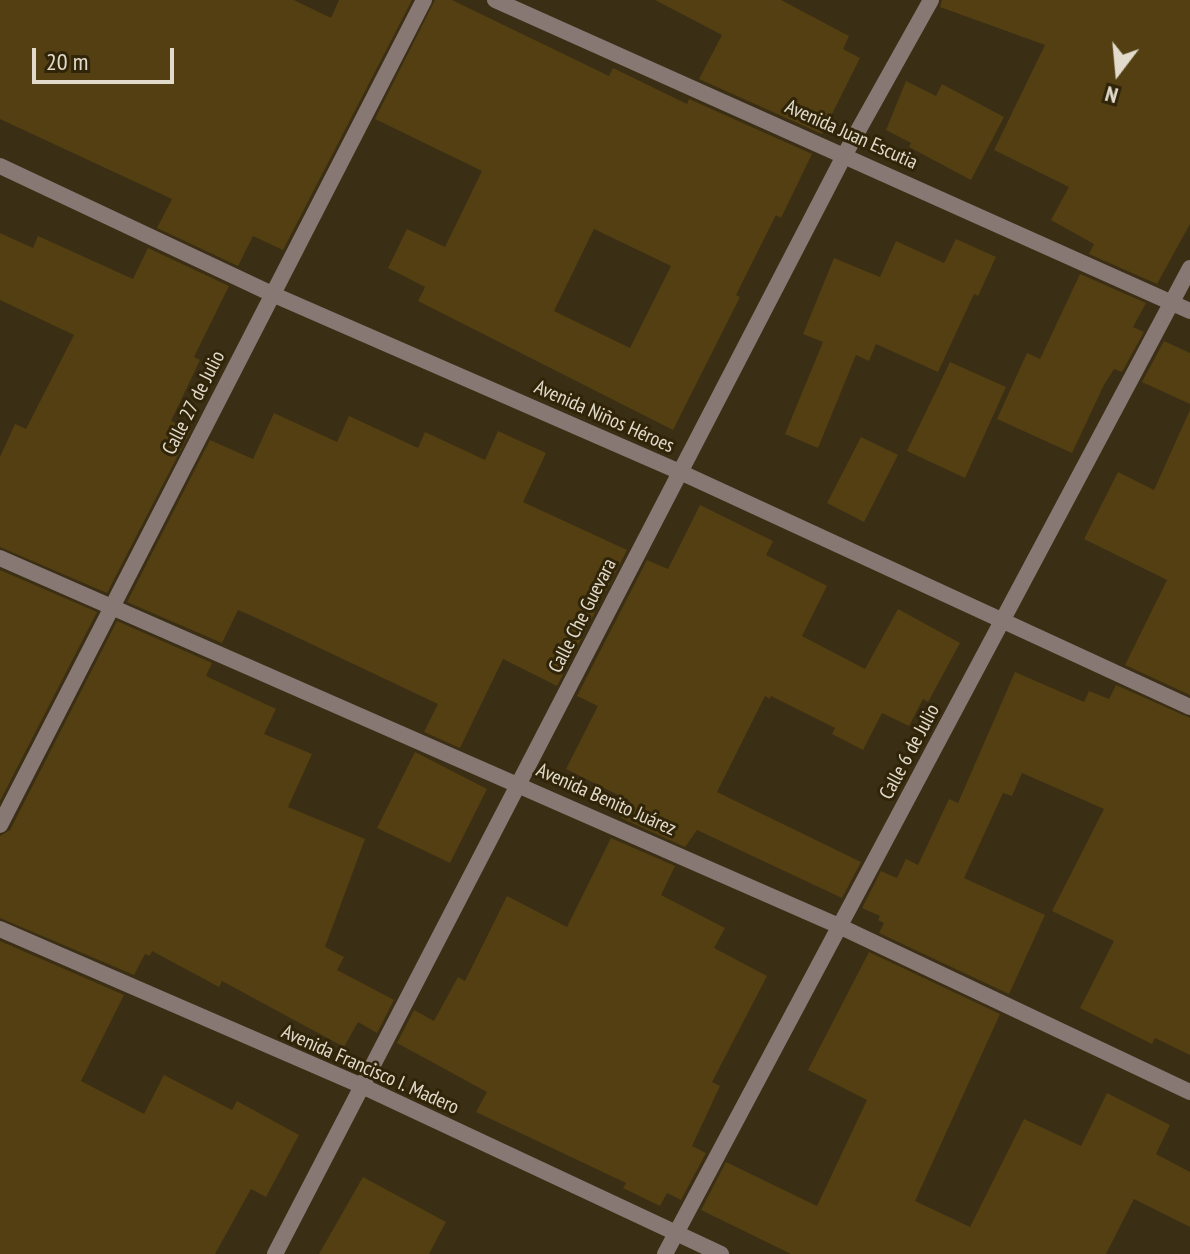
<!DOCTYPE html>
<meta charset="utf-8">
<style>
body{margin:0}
#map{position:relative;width:1190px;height:1254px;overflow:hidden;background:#3a2e14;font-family:"PT Sans Narrow",sans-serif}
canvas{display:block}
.north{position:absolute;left:1078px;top:32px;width:80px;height:80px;-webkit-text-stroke:6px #302409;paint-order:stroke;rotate:196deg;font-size:22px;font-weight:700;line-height:32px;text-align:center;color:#e2dbcb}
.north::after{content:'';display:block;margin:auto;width:28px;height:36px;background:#e2dbcb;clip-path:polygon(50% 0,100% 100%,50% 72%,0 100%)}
.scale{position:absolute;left:32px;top:48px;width:142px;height:36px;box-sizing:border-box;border:4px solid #e2dbcb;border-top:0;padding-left:10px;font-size:24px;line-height:28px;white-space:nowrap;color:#e2dbcb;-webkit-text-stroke:6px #302409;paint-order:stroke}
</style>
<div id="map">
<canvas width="1190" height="1254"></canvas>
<div class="north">N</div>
<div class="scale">20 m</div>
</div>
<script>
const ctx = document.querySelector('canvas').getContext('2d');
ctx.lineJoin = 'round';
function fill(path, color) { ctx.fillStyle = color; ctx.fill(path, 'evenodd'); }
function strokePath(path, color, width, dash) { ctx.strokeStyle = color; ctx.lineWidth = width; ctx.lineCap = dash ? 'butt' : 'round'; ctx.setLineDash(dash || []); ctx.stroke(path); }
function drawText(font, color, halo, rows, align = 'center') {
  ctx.font = font + ' "PT Sans Narrow",sans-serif'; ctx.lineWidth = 6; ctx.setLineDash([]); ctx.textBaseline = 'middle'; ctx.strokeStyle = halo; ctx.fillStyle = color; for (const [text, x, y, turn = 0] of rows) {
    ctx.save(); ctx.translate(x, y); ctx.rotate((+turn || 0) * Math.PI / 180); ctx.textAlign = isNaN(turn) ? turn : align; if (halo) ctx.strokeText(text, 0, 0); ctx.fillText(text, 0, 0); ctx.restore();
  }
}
fill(new Path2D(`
 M0,0H294L331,18L339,0H412L283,250L253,236L238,266L157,228L172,199L0,119Z
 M435,0H452L609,76L613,68L687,104L689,99L812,154L781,218L776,215L736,295L740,297L673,430L418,301L425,287L388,268L407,229L445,247L482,171L375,119ZM594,229L671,266L630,348L554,311Z
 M655,0H781L849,36L843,49L860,58L822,134L699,79L722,35Z
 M942,0H1190V224L1157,284L1089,254L1094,244L1051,220L1069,187L994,150L1045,45L940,7Z
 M906,81L936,96L942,84L1004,117L971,180L909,147L911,143L886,130Z
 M0,233L33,248L38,236L133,279L148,248L229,286L194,357L200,360L171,421L191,430L107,593L0,547V457L15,424L26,429L74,335L0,300Z
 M956,239L996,257L978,296L974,294L938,372L876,344L869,361L856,355L818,448L785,434L823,342L803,334L834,258L880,277L896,241L944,263Z
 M1080,274L1146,303L1133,327L1144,332L1122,372L1114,369L1104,385L1072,453L997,419L1027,353L1040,359Z
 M1164,341L1190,353V404L1142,382Z
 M950,362L1006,387L965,478L907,451Z
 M1190,410V695L1125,665L1167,580L1084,539L1118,472L1154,490Z
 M274,413L337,442L349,416L418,448L425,432L485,460L498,431L546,453L523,502L627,550L557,686L503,659L460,748L424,732L438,704L252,616L238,610L222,643L127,602L210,440L253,459Z
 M861,437L898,455L864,522L827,503Z
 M700,505L773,541L766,555L827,586L802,636L865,669L898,609L960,643L928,702L923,699L909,726L882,713L863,750L832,734L835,728L771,696L770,699L765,696L717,792L861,862L842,898L697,830L685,847L621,818L630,801L566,769L598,706L577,696L647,560L668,569Z
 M0,570L97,612L0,801Z
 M117,621L212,663L206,676L276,709L264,734L312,754L288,807L365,839L325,947L344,957L337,970L394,1000L377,1033L358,1022L344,1047L222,981L219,987L152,951L150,956L145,954L134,975L0,918V836L10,830Z
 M1015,672L1084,702L1089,691L1109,699L1116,685L1190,718V1055L1155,1038L1152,1044L1080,1008L1114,941L1052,911L1104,809L1022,773L1012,796L1003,793L964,878L1045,915L1009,994L879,933L884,923L878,920L880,916L862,908L881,871L897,878L906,859L918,865L949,799L958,803Z
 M415,752L487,789L450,863L377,828Z
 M611,838L675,866L661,895L725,928L714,948L767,976L712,1082L720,1086L692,1146L706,1153L681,1200L667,1193L660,1206L623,1188L626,1183L476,1112L487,1092L397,1043L414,1010L434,1021L458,977L465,981L507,896L567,927Z
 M0,941L124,995L81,1081L144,1114L164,1075L232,1110L237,1101L299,1135L266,1197L251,1189L215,1254H0Z
 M869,952L1000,1014L915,1201L970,1227L1024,1119L1081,1146L1107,1093L1170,1125L1156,1154L1190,1172V1227L1134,1199L1106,1254H791L701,1210L726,1162L817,1206L867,1100L808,1070Z
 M363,1177L446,1222L429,1254H319Z`), '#533f12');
strokePath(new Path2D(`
 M495,0L1190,311
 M0,166L272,294L680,472L1190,707
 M0,558L839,926L1190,1092
 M0,825L424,0
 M0,929L362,1086L721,1254
 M275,1254L845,154L931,0
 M665,1254L1190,268`), '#877874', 16);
drawText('20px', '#e2dbcb', '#302409', [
 ["Avenida Juan Escutia",851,135,24],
 ["Calle 27 de Julio",194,403,-63],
 ["Avenida Niños Héroes",604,417,24],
 ["Calle Che Guevara",583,616,-63],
 ["Calle 6 de Julio",910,752,-62],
 ["Avenida Benito Juárez",606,800,24],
 ["Avenida Francisco I. Madero",370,1070,24]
]);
</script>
